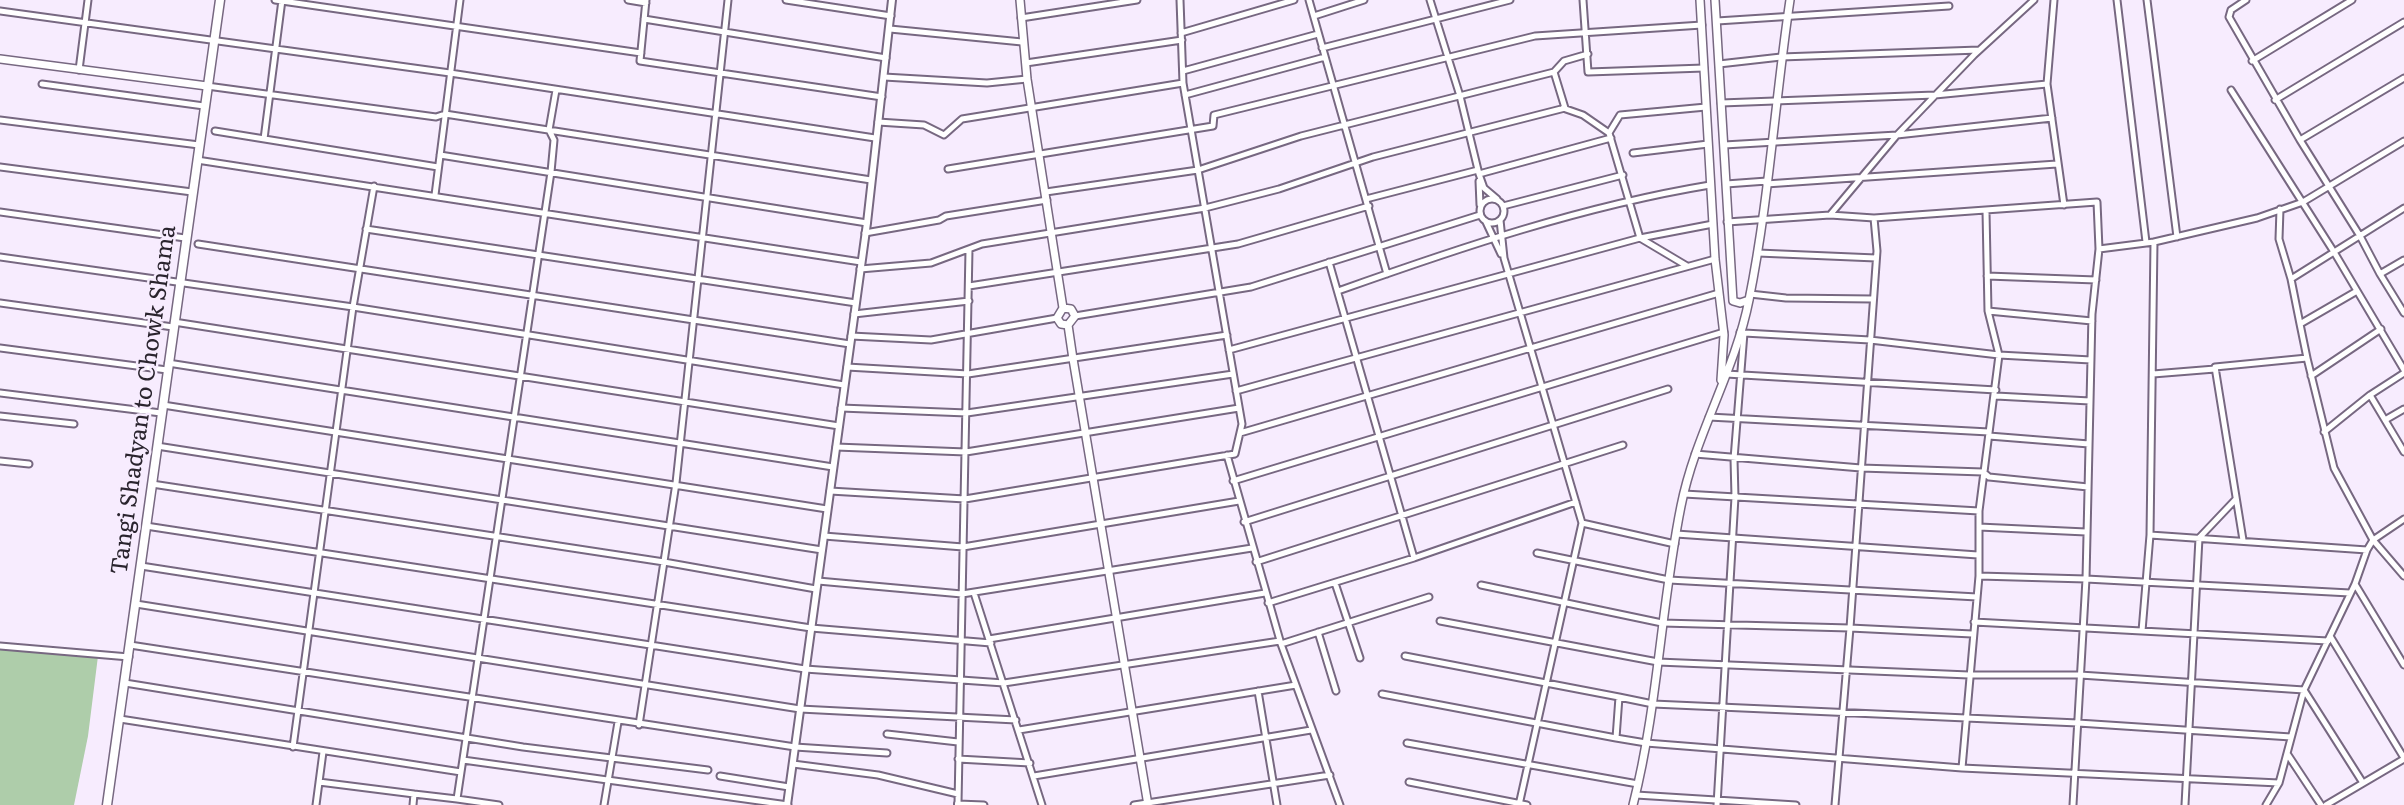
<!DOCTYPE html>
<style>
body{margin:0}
canvas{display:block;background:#f7ecfe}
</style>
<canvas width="2404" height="805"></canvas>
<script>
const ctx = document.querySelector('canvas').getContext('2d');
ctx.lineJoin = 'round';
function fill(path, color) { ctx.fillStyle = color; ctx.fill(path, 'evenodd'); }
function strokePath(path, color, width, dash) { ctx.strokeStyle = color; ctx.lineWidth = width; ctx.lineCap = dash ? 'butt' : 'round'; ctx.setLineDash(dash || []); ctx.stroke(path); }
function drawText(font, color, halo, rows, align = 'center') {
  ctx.font = font + ' Literata,serif'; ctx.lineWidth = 5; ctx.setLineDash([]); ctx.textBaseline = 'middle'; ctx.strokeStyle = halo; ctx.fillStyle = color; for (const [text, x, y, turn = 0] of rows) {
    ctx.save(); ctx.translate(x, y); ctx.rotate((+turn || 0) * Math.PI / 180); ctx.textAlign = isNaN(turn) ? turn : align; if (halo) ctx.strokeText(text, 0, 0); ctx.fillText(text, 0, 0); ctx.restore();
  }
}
fill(new Path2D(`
 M0,649L98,656L88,736L74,805H0Z`), '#aecdaa');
const minor = new Path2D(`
 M275,0L641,53
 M628,0L646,3
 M646,0L640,61L882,97
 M786,0L891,16
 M1309,0L1387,274
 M1430,0L1460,96L1479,174L1484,188L1497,199
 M1583,0L1588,72L1704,68
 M2117,0L2146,242
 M2147,0L2177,237
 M2246,0L2231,10L2229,17L2300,140
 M0,11L450,73L875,138
 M1314,16L1364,0
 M1021,18L1137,0
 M644,19L886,58
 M1717,21L1949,6
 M890,29L1022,42
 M1181,33L1294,0
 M1322,48L1510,0
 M2252,61L2352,0
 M1026,63L1182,40
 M1719,64L1781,57L1979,50
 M79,70L88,0
 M1183,71L1318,34
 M884,77L987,83L1027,79
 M42,84L204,106
 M2047,84L2054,0
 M207,86L436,117L445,114L871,180
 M2231,90L2334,252L2404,370
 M1185,95L1325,57
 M2275,100L2404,22
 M1721,103L1935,95L2047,84L2064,205
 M1563,108L1583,115L1609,133L1640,238L1687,266
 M0,120L199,145
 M878,122L924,125L944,135L962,119L1183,83
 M215,131L438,167
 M1609,133L1620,115L1706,107
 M264,139L282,0
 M1724,145L1897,135L2052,118
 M1633,153L1708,144
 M440,155L867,223
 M197,160L861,262
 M0,167L192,192
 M948,169L1213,126L1214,115L1535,36L1702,25
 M1479,174L1611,138
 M1479,181L1480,205
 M1726,184L1767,181
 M1766,184L2057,164
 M1046,192L1198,170L1301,136L1554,72
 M435,195L460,0
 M1480 211a12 12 0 1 1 24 0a12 12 0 1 1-24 0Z
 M1366,199L1478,170
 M1503,206L1623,175
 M2280,209L2279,239L2291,279
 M0,212L185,238
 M1830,215L1897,135L1974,55L2034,0
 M1874,218L2097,202L2099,249L2092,314L2086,579L2073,805
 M1500,220L1504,258L1582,523L1519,805
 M1486,222L1501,254
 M1727,222L1830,215L1874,218L1877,251L1850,628L1972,634
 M366,229L856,303
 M865,233L939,220L946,216L1047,200
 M2154,242L2257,218L2303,202L2404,141
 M198,244L850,344
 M2099,249L2154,242L2150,535L2142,631
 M969,250L958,804L984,805
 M1758,253L1876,258
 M0,257L353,307L844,385
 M2404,260L2380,274L2404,313
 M1329,262L1414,558
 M860,269L931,263L982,244L1205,208L1279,189L1373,157L1565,108L1554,72L1564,61L1588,54
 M2380,274L2360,236L2300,140L2404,78
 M1987,276L2096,280
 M969,286L1238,244L1369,206
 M1338,291C1459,248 1583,206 1710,185
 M2357,291L2300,324L2291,279L2404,208
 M1750,294L1786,298L1873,299
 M0,303L173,327
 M1988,311L2092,321
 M854,314L969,301
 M1075,316L1251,287L1480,215
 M174,322L839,426
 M2300,324L2307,358
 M1744,333L1870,340L1999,355L2091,360
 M851,336L931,340L1057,318
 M0,348L167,370
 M1229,350L1640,238L1713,224
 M168,363L833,467
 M847,367L968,374L1227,335
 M1726,374L1996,390
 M2153,374L2215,369
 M2311,376L2381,329
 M1236,391L1715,259
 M0,393L161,413
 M2370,395L2404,452
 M1996,396L2090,401
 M163,405L827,509
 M841,408L967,413L1233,374
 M0,416L74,424
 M1709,417L1989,432
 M2385,420L2404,409
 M2324,432L2370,395L2404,373
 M1240,433L1719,293
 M1989,436L2089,444
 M157,446L822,550
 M836,447L966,452L1239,408
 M1695,454L1861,468L1983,472L1989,477L2088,487
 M1227,455L1281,644L1340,805
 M0,461L29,464
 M1233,481L1724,332
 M152,484L664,562L816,589
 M830,491L965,499L1235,454L1242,424L1183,83L1180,0
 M1684,494L1979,511
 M1244,522L1668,389
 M1582,523L1675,544
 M146,526L811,628L991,643
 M1979,527L2086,532
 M1676,534L1978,555
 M2150,535L2367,550
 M824,536L963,547L1239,501
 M2243,540L2215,367L2307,358L2334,468L2373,540L2404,576
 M1537,553L1669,580L1977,597
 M1256,562L1623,445
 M141,566L805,669L1004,683L1280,641
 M1979,576L2086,579L2350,593
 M818,581L962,594L1252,548
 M1335,583L1360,658
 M2355,584L2404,665
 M1481,585L1662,623L1850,628L1835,805
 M974,593L1042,805
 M1268,603L1414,558L1576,502
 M136,604L800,709L1016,720
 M1440,621L1658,662L1969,675H2080L2304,690L2363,783
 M1974,622L2328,641
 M1318,632L1336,691
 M2330,636L2404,758
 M989,639L1265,593
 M1281,644L1429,597
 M130,645L795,747L887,753
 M0,646L129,657
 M1405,656L1619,697
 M125,683L523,747L708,770
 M1258,691L1277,805
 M1382,694L1616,738
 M120,719L461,772
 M639,725L676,483L728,0
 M1019,730L1296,685
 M887,734L958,742
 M1407,743L1638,784
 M293,747L353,307L374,186
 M2288,755L2321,805
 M958,759L1030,763
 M463,760L788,805
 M793,764L878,775L958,794
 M1962,768L1979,576V511L1999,355L1988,311L1986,211
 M720,776L789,787
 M1034,776L1311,730
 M319,782L414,794
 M1409,782L1527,805
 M2279,783L1962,768L1646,743L1616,738L1619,697L1653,704L2078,723L2291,737
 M1636,795L1796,805
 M457,799L499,805
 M316,805L323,752
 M413,805L414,794L457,799L551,172L554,140L549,130L556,90
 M604,805L618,722
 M1134,805L1330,775
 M1717,805L1735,497L1734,459L1744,333L1740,332
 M2185,805L2199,538L2236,499
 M2266,805L2279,783L2304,690L2355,584L2367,550L2373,540L2404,519
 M2326,805L2404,759`);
const tertiary = new Path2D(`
 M958,804V805
 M787,805L867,223L892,0`);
const secondary = new Path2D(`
 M1020,0L1027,79L1063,308L1057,318L1061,324L1068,325
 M1700,0L1715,259L1724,335L1721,380
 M1715,0L1733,301L1740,303L1749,300
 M0,59L207,86
 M1063,308L1071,309L1075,316L1068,325L1073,359L1148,805
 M1633,805C1658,707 1661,605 1681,506C1695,435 1735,371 1749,300C1769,201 1775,100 1790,0`);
const primary = new Path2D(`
 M107,805L220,0`);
strokePath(minor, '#776881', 9);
strokePath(tertiary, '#776881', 10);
strokePath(secondary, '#776881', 10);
strokePath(primary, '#776881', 11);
strokePath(minor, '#fff', 5);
strokePath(tertiary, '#fff', 6);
strokePath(secondary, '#fff', 7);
strokePath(primary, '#fff', 8);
drawText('23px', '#2a242e', '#f7ecfe', [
 ["Tangi Shadyan to Chowk Shama",144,400,-82]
]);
</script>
